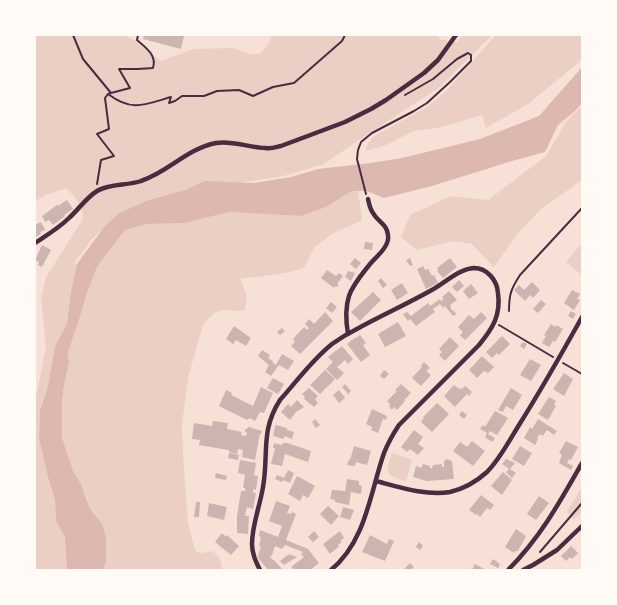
<!DOCTYPE html>
<style>
body{margin:0}
#map{position:relative;width:617px;height:605px;overflow:hidden;background:#f7e1d7;font-family:"PT Sans Narrow",sans-serif}
canvas{display:block}
.frame{position:absolute;inset:0;border:36px solid #fffaf5;pointer-events:none}
</style>
<div id="map">
<canvas width="617" height="605"></canvas>
<div class="frame"></div>
</div>
<script>
const ctx = document.querySelector('canvas').getContext('2d');
ctx.lineJoin = 'round';
function fill(path, color) { ctx.fillStyle = color; ctx.fill(path, 'evenodd'); }
function strokePath(path, color, width, dash) { ctx.strokeStyle = color; ctx.lineWidth = width; ctx.lineCap = dash ? 'butt' : 'round'; ctx.setLineDash(dash || []); ctx.stroke(path); }
fill(new Path2D(`
 M35,35H123L133,39L160,61L194,49L234,48L252,55L261,53L268,44L272,35H436L442,40L457,42L463,35H492L440,87L362,138L324,164L284,176L180,192L122,211L92,239L74,263L77,264L71,291L67,323L55,346L48,386L40,410L39,439L49,481L55,500L56,521L65,537L67,570H35V402L46,347L41,299L46,277L83,219C83,206 75,197 66,188L49,194L35,201Z
 M496,35H582V57L578,63L528,104L486,128L482,115L438,128L414,131L384,146L365,151L368,143L374,136L427,107L445,92Z
 M582,106V180L540,210L520,231L494,267L472,244L453,241L417,250L401,237L410,215L451,196L488,200L546,156L566,122Z
 M352,191H358L362,220L332,234L315,247L304,268L286,273L240,279C246,293 249,296 244,311L220,310L213,314L203,325L188,378L182,425L183,455L188,523L194,547L197,552L202,553L213,551L220,559L222,570H103L106,563V537L102,523L92,512L81,484L73,471L62,438V403L64,385L69,363L68,352L80,317L86,296L97,267L125,230L147,224L185,223L229,212L301,216L326,207Z
 M582,243V275L566,262Z
 M392,453L412,460L406,481C386,476 385,473 392,453Z
 M582,487V512L574,519L572,518L567,511Z`), '#ebcfc5');
fill(new Path2D(`
 M582,67V103L574,112L558,125L545,152L512,161L432,186L384,198L367,191H352L326,207L301,216L229,212L185,223L147,224L125,230L97,267L86,296L80,317L68,352L69,363L64,385L62,403V438L73,471L81,484L87,501L92,512L102,523L106,537V563L103,570H67L65,537L56,521L55,500L49,481L39,439L40,410L48,386L55,346L67,323L71,291L77,264L104,227L119,213L146,201L185,190L205,181L254,183L291,177L318,169L371,163L402,158L480,139L539,116Z`), '#dcb8b0');
fill(new Path2D(`
 M144,35H179L184,36L181,49L143,39Z
 M67,200L73,209L64,215L65,216L53,225L49,220L45,222L42,216L57,205L58,206Z
 M41,222L45,230L40,232L41,234L35,237V225Z
 M365,242L373,243L372,250L364,249Z
 M42,245L51,250L42,267L38,265L39,262L35,260Z
 M355,258L361,263L356,269L350,264Z
 M410,258L413,265L410,266L406,260Z
 M450,258L457,267L443,278L437,271L438,270L437,268Z
 M423,266L425,270L428,269L432,276L434,275L438,283L426,289L417,269Z
 M327,270L336,276L339,273L343,276L337,284L339,285L337,287L336,286L334,288L321,278Z
 M348,271L355,273L351,281L345,277Z
 M381,278L387,285L383,288L378,281Z
 M459,280L464,286L457,292L452,287Z
 M532,282L540,290L533,298L530,295L525,301L514,290L519,285L524,290Z
 M402,283L408,293L397,300L391,290Z
 M471,284L478,293L469,299L463,291Z
 M572,290L580,294L577,299L580,300L574,310L564,303Z
 M449,291L457,300L450,305L451,307L450,308L457,314L453,316L445,306L443,308L440,304L433,309L435,312L416,326L410,319L408,321L403,314L407,312L411,316L428,303L430,306L440,299L441,301L444,299L442,297Z
 M373,292L381,300L360,321L351,312Z
 M541,300L546,304L538,313L533,309Z
 M331,302L337,307L332,313L326,308Z
 M571,311L576,314L573,319L568,316Z
 M325,312L333,321L300,354L291,346L295,342L293,339L304,327L307,330L309,328L305,324L309,319L314,324Z
 M481,312L487,318L465,340L460,335L463,332L458,327L469,315L474,319Z
 M398,322L406,336L385,347L378,334Z
 M551,324L555,327L556,325L563,329L555,342L553,341L549,347L542,343L546,336L544,335Z
 M234,326L251,338L246,346L236,340L233,344L226,339Z
 M282,328L285,331L280,335L277,332Z
 M360,335L366,343L363,345L370,355L361,362L347,344L356,337V338Z
 M502,336L510,344L499,355L497,353L492,358L486,352Z
 M450,337L459,346L445,361L439,355L442,352L439,349Z
 M523,342L527,344L524,349L520,346Z
 M342,346L353,359L348,364L345,360L337,367L344,373L337,380L326,369L333,362L328,357Z
 M262,350L270,355L268,358L273,361L272,362L276,365L282,354L294,361L288,370L279,365L271,376L265,372L269,365L258,356Z
 M482,356L494,367L488,373L484,371L477,378L469,370Z
 M530,359L541,365L531,381L520,375Z
 M424,362L430,368L426,371L431,375L421,386L412,378L422,367L421,366Z
 M325,370L335,379L320,394L310,385Z
 M384,370L389,374L384,379L380,376Z
 M564,373L573,379L564,396L553,389Z
 M273,378L284,384L278,394L267,388Z
 M345,384L351,391L348,394L342,387Z
 M401,384L411,393L404,400L405,401L397,410L394,407L392,410L389,406L390,404L387,401L397,391L395,390Z
 M454,385L459,389L460,388L462,389L465,386L472,392L469,396L467,394L455,407L444,396Z
 M261,387L273,393L264,413L260,412L255,421L250,418L247,420L219,406L226,390L232,393L231,395L253,406Z
 M309,388L318,396L315,399L318,403L314,407L304,399L305,397L302,394Z
 M511,388L522,395L513,410L506,406L503,412L498,410Z
 M339,390L345,398L339,403L333,395Z
 M549,397L556,401L554,405L556,406L548,420L538,414Z
 M297,400L304,407L296,412L290,420L281,412L288,404L291,407Z
 M437,403L449,414L432,432L421,422L424,418L423,417Z
 M372,409L387,416L386,420L383,419L378,433L371,430L372,427L366,424Z
 M462,411L467,415L464,419L459,415Z
 M495,411L508,418L497,435L490,431L488,434L495,438L492,442L485,437L487,433L480,429L483,425L485,427Z
 M315,419L320,425L316,428L312,422Z
 M538,419L557,431L554,435L547,430L543,436L540,434L537,438L538,439L535,445L524,438L530,427L532,429Z
 M213,421L228,423L227,429L242,432L241,435L246,436L247,432H245V429H247L248,427L262,431L261,434H260L255,460L242,457L243,450L238,449L237,454L231,453L228,450L199,445L200,440L192,439L194,423L212,426Z
 M276,425L287,428V430L294,432L292,439L284,436V439L273,436L275,427Z
 M414,430L423,437L418,444L424,448L418,455L410,449L407,452L401,447Z
 M472,441L485,451L473,466L453,451L460,442L467,447Z
 M566,441L578,447L571,460L569,459L567,463L573,466L571,470L559,463L562,455L559,453Z
 M274,443L282,445L283,443H287L311,451L308,462L285,454L282,466L271,464L275,448H273Z
 M354,446L371,451L367,465L356,462L355,466L347,465L349,459L350,460Z
 M520,446L532,453L524,466L512,459Z
 M229,453L239,455L238,460L228,458Z
 M447,459L452,461L454,479L427,481L413,477L416,466L421,468L423,464L430,466V468H432L433,465L442,464V467H444V461Z
 M506,459L515,463L510,469L516,473L512,478L506,472L509,469L502,464Z
 M240,460L256,463L254,475L258,476L256,490L253,489V493H256L253,509L247,507L245,516H249L248,534L237,533V516L241,491H245V488H243L245,475L238,473Z
 M288,470L294,473L290,483L283,480L282,482L275,479L277,475L284,478Z
 M503,472L512,480L502,495L491,486Z
 M216,473L227,476L226,480L215,478Z
 M297,476L315,486L308,498L303,495L300,501L288,494Z
 M347,479L359,481V485L362,486L361,494L351,492L349,505L335,502V500L330,499L332,490L345,491Z
 M481,495L494,505L490,510L487,508L480,517L477,514L476,515L469,510Z
 M539,496L549,503L536,520L527,514Z
 M276,501L290,506L287,513L291,514L292,512L296,514L286,540L308,549L319,563L310,570H294L291,567L304,557L301,554L303,552L285,545L282,549L275,546L272,555L270,557L273,560H274L283,570H268L259,559L258,556L261,546H259L261,537L259,536L260,530L278,537L282,526L269,521Z
 M196,502H200L199,517H194Z
 M209,503L227,507L224,520L207,516Z
 M328,506L339,516L331,525L320,514Z
 M343,507L354,510L350,520L340,517Z
 M516,529L526,536L518,551H515L514,553L505,547Z
 M314,531L319,537L313,542L308,537Z
 M340,531L344,538L340,541L342,542L338,545L339,546L337,548L330,554L323,544Z
 M221,534H223L226,537L227,535L239,546L231,555L215,542Z
 M370,535L387,544L389,539L394,541L385,561L362,552Z
 M419,542L423,546L420,550L416,547Z
 M571,546L578,553L572,559L570,557L566,561L561,556Z
 M289,554L297,557L284,565L280,561Z
 M493,559L500,564L498,568L490,564Z
 M410,563L414,567L411,570H403Z
 M475,564L486,570H472Z`), '#ccb4b1');
strokePath(new Path2D(`
 M73,35L83,59L111,93L108,94L105,98L109,129L97,134L114,156L101,160L97,184
 M111,93L130,88L119,69H138L153,68C157,55 146,48 137,40L138,35
 M108,94C132,112 144,105 171,97L169,103L175,101L182,96H204L217,91L239,90L253,96L273,87L294,83L342,41L345,35
 M366,194L357,159L358,150L361,142L372,133L414,111L427,103L450,82L471,61V55L468,53L457,59L433,79L405,95
 M509,311C509,294 511,289 520,275L582,208
 M499,325L553,357
 M563,363L582,374
 M540,552L582,503`), '#4a2c40', 2);
strokePath(new Path2D(`
 M35,243C47,235 59,228 69,218C78,210 86,198 97,191C110,183 127,186 141,181C169,172 186,149 216,143C233,140 249,148 266,148C271,149 276,147 281,146L345,122L371,109L386,100L424,73L438,60L456,35
 M348,334C346,322 345,308 349,296C353,284 363,273 370,264C377,256 390,246 388,235C387,224 378,222 373,213C370,209 369,204 368,199
 M376,481C399,487 426,496 450,492C463,489 477,481 487,472C500,459 509,441 519,425C541,390 562,353 582,317
 M260,570C256,562 252,554 252,544C252,525 260,506 263,487C269,454 260,431 280,400C297,381 312,360 332,344C339,339 347,334 355,330C380,316 405,305 430,291C444,284 458,269 474,268C487,268 497,280 498,293C501,315 493,328 479,345L399,425C393,434 388,443 384,453C370,493 366,541 331,570
 M508,570C540,538 560,502 582,463
 M523,570L533,565L557,550L582,526`), '#4a2c40', 4.5);
</script>
